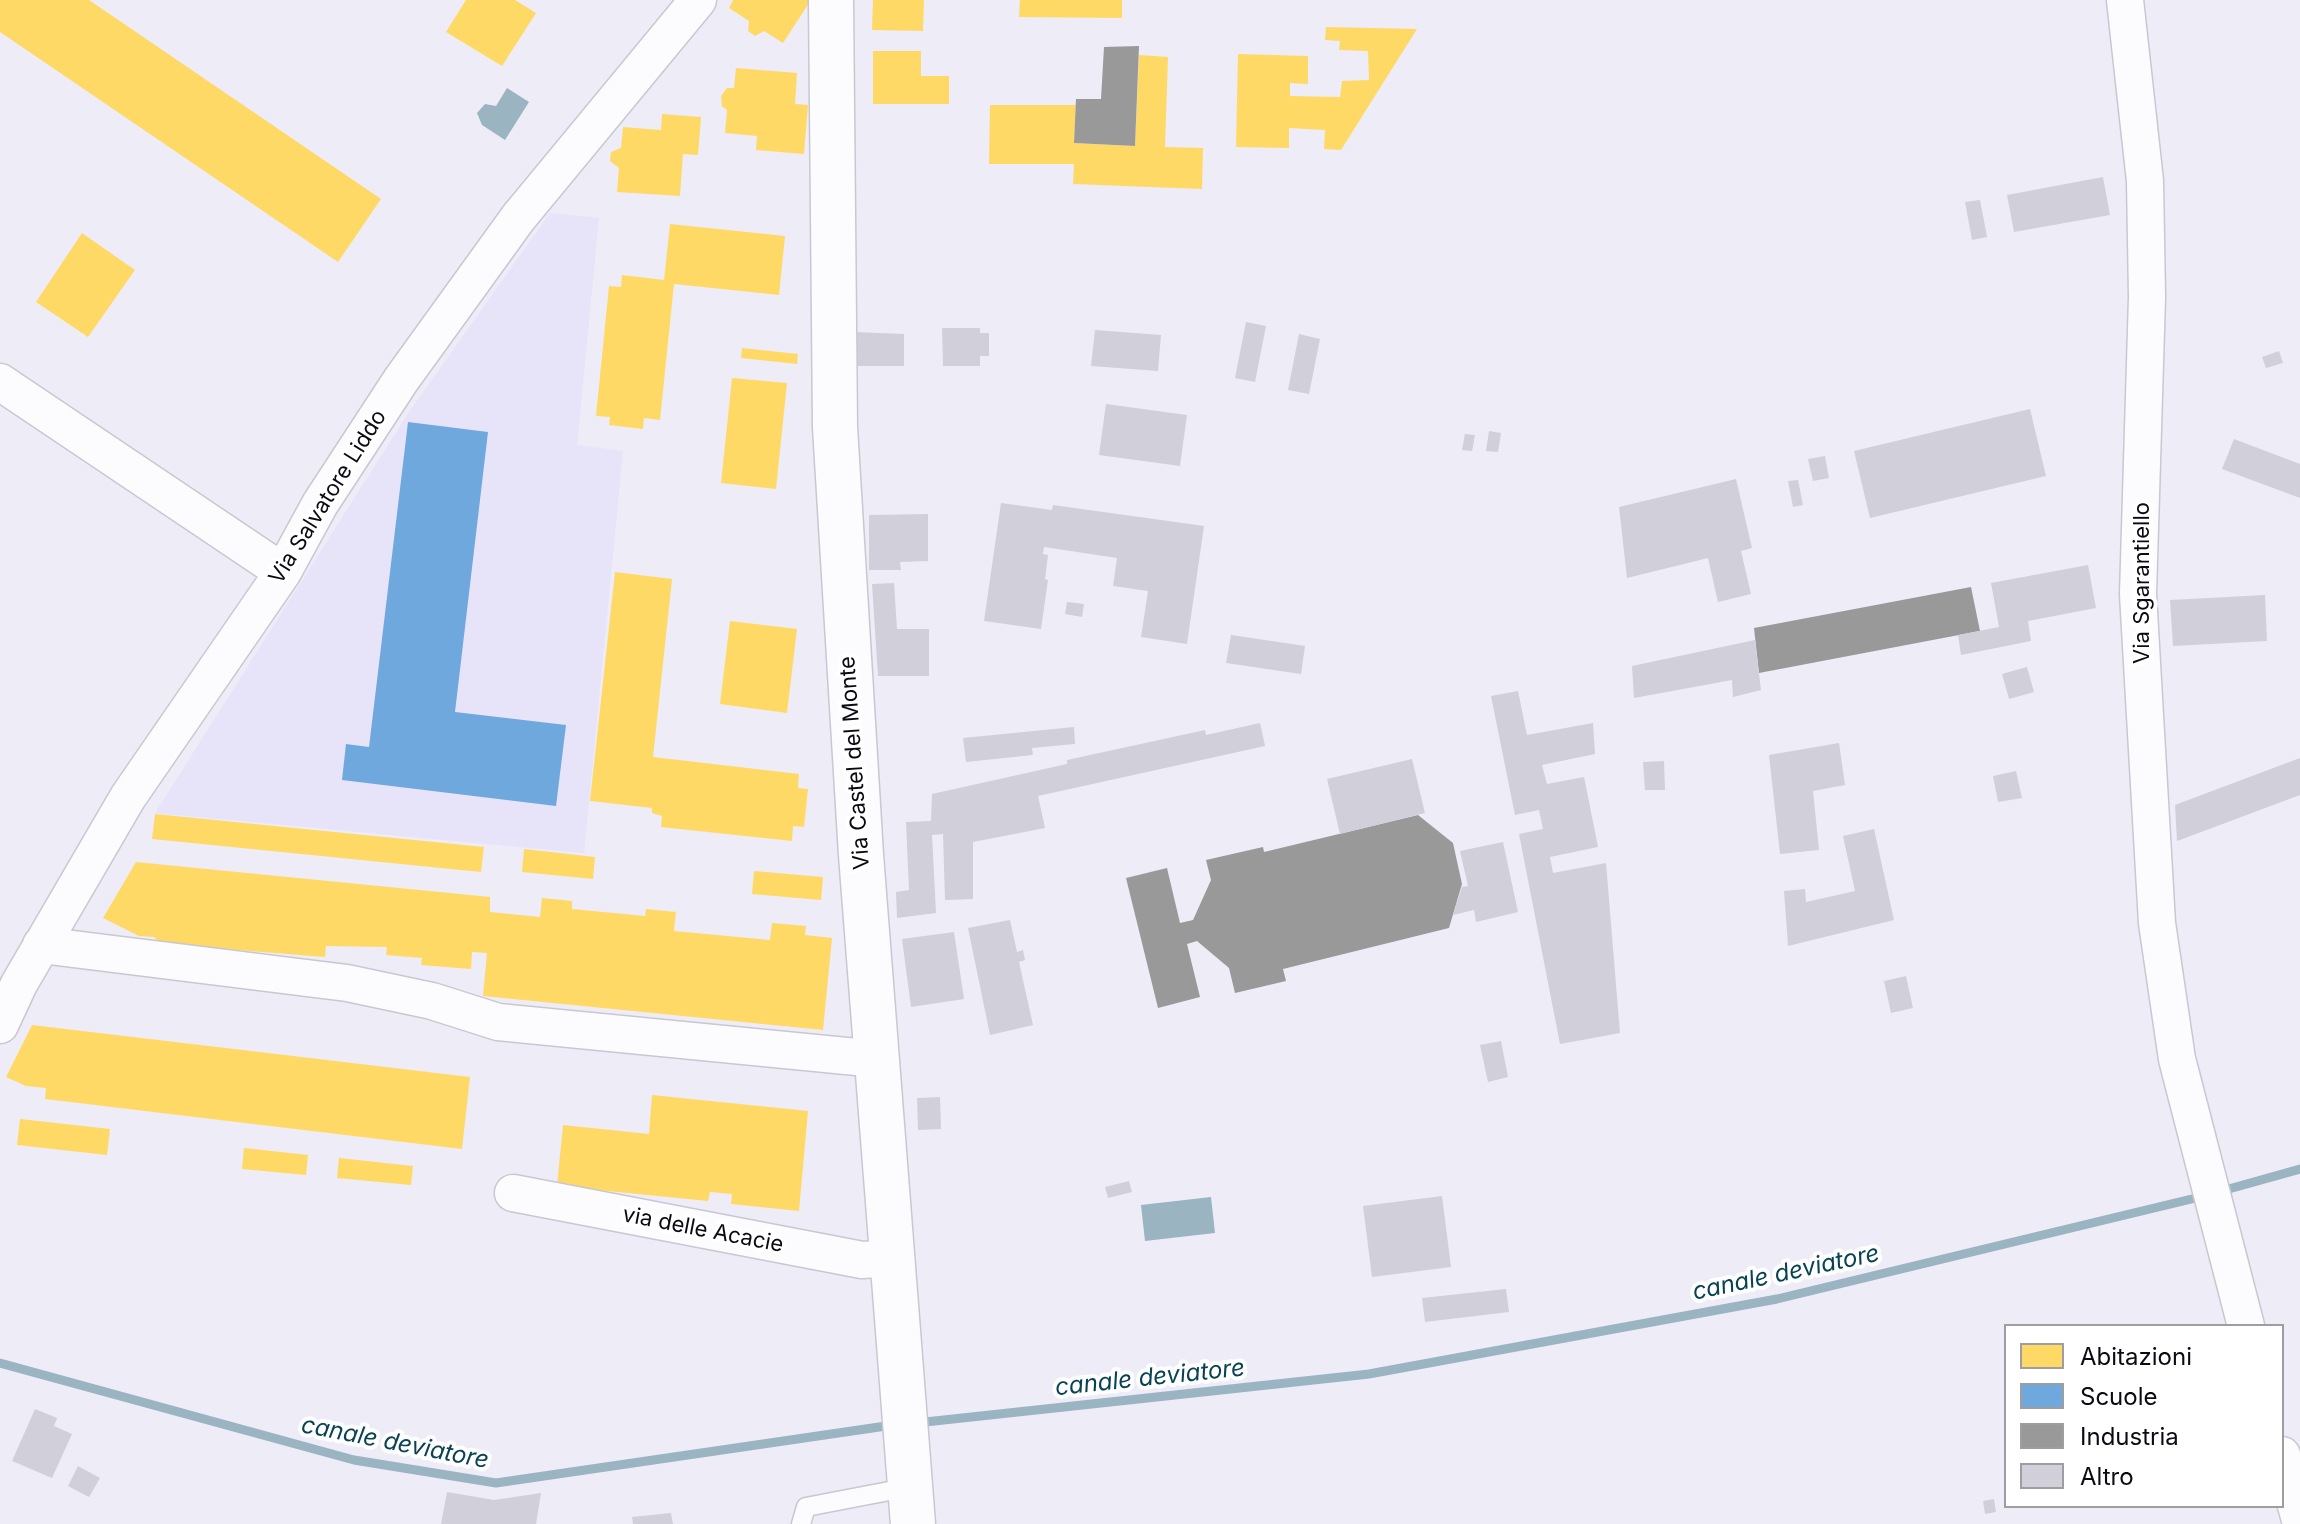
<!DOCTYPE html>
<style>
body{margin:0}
#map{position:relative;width:2300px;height:1524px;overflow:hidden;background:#eeecf7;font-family:Inter,sans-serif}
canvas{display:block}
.legend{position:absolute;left:2004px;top:1324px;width:280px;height:184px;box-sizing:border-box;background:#fff;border:2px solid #9e9da1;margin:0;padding:10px 14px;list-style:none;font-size:24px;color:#0c0913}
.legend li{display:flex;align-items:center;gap:16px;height:40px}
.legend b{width:40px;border:2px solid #9e9da1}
</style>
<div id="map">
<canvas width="2300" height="1524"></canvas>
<ul class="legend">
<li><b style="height:22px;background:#ffd966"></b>Abitazioni</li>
<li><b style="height:22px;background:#6fa8dc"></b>Scuole</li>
<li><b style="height:22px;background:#999"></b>Industria</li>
<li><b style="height:22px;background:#d1cfda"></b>Altro</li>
</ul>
</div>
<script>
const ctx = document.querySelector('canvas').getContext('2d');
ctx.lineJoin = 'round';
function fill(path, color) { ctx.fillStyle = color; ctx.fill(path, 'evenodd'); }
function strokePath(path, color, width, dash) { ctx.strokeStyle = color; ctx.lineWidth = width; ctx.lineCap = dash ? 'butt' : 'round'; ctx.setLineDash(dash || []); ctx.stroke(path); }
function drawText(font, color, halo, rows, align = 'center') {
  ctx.font = font + ' Inter,sans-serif'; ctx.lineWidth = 8; ctx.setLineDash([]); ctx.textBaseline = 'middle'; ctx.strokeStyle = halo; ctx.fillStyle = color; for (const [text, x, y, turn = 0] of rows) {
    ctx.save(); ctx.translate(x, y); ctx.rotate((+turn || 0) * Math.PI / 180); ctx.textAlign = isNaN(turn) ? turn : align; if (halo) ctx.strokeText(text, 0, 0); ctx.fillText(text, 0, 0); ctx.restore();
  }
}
fill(new Path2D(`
 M550,213L599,218L577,445L623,451L584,853L155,813L407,415Z`), '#e7e3f9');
fill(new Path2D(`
 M507,88L529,102L505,140L482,125L477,113L485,104L496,106Z
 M1211,1197L1215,1233L1145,1241L1141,1205Z`), '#9ab4c2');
fill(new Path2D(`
 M0,0H89L381,199L338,262L0,32Z
 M466,0H515L536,13L502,66L446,32Z
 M733,0H811L783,43L764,31L755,36L748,31L749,21L729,8Z
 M873,0H924L923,31L872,30Z
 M1020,0H1122V18L1019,17Z
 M1326,27L1417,29L1341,150L1324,149L1325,130L1289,128V148L1236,147L1238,54L1308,56V84L1290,83V96L1340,97L1342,81L1369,80L1368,51L1339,50L1340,41L1325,40Z
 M873,51H921V76H949V104H873Z
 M1139,55L1168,57L1165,147L1203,148L1202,189L1073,184L1074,164H989L990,105H1076L1074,143L1135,146Z
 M736,68L797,73L795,104L808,105L804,154L756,150L757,136L725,133L727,110L722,106L721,96L727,88H734Z
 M662,114L701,117L698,155L683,154L680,196L617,192L619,168L610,161L611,152L621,148L623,127L661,130Z
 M670,224L785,236L779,295L674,284L660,420L644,418L643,429L609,425L610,417L596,416L609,286L621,287L622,275L664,280Z
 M82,233L135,270L88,337L36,302Z
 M742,348L798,354L797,364L741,358Z
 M732,378L787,383L776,489L721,483Z
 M615,572L672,579L653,757L799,774L798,788L808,789L804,827L793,826L792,841L661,827L662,816L652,813V808L590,801Z
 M730,621L797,629L787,713L720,704Z
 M155,814L484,847L481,872L152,839Z
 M524,849L595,857L593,879L522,872Z
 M136,862L490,897V912L540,917L542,898L572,901V909L645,916L646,909L676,912L674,931L770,940L772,923L806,926L805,935L832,938L823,1030L483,996L487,953L472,952L471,969L421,965L422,958L386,955L387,947L326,946L325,957L161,944L154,937L139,936L103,918Z
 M754,871L823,877L821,900L752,894Z
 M32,1025L470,1077L462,1149L45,1099L46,1088L26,1086L6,1077Z
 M652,1095L808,1111L799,1211L731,1204L732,1194L710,1192L708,1201L557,1186L563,1125L649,1134Z
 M20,1119L110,1129L107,1155L17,1145Z
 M244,1148L308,1155L306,1175L242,1169Z
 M339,1158L413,1166L411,1185L337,1178Z`), '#ffd966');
fill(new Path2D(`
 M408,422L488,432L455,712L566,725L556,806L342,780L346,744L369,747Z`), '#6fa8dc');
fill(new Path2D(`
 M1139,46L1135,146L1074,143L1076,99H1101L1104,47Z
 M1971,587L1980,631L1759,673L1754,628Z
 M1418,815L1453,843L1462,884L1449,928L1283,969L1286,981L1235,993L1229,968L1197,941L1187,944L1200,997L1158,1008L1126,878L1167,868L1180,923L1193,920L1211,880L1206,860L1263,847L1264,852Z`), '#999');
strokePath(new Path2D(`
 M2218,1192L2300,1169
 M0,1363L354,1460L496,1483L893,1425
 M916,1423L1369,1374L1777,1299L2204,1196`), '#9ab4c2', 9);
fill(new Path2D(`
 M2103,177L2110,215L2014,232L2007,195Z
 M1980,200L1987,237L1972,240L1965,202Z
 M1246,322L1266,326L1255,382L1235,378Z
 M942,328H980V333H989V356H980V366H943Z
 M1095,330L1161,335L1158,371L1091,366Z
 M854,332L904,334V366H854Z
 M1299,334L1320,339L1309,394L1288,390Z
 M2279,351L2283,363L2266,368L2262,357Z
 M1106,404L1187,415L1180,466L1099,455Z
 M2030,409L2046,476L1870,518L1854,451Z
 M1489,431L1501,433L1498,452L1486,451Z
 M1465,434L1475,435L1472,451L1462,450Z
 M2234,439L2300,464V498L2222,469Z
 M1825,456L1829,478L1813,481L1808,459Z
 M1736,479L1752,548L1741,551L1751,594L1718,602L1708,558L1627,578L1619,507Z
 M1798,480L1803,505L1793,507L1788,481Z
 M1001,503L1052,510L1053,505L1204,526L1187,644L1141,637L1148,591L1113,586L1117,558L1044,547L1043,554L1048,555L1045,579L1048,580L1041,629L984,621Z
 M928,514V561L900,562L901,570H869V515Z
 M2088,565L2096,608L2028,621L2031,641L1961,655L1958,635L1999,627L1991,583Z
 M894,583L897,629H929V676H878L872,584Z
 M2265,595L2267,641L2173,646L2170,600Z
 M1067,602L1084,604L1082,617L1065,614Z
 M1231,635L1305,646L1301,674L1226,663Z
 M1755,640L1761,690L1733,697L1732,680L1634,698L1632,666Z
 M2027,667L2034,692L2009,699L2002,674Z
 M1518,691L1527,735L1593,723L1595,754L1542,765L1547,784L1584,777L1598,847L1550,857L1553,873L1606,863L1620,1033L1560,1044L1519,834L1543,829L1539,810L1515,815L1491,696Z
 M1260,723L1265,746L1038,796L1045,828L973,842V899L945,900L943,834L932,835L936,913L897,918L896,892L909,890L906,822L931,821L932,794L1067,764V760L1205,730L1206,735Z
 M1074,727L1075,744L1032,748L1033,755L966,762L963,738Z
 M1839,743L1845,785L1813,791L1819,850L1780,854L1769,755Z
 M2300,758V795L2177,841L2175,805Z
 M1412,759L1425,813L1340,834L1327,779Z
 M1664,761L1665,790H1645L1643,762Z
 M2016,771L2022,798L1998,802L1993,776Z
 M1874,829L1894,920L1788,946L1784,891L1805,889L1806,902L1855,891L1843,836Z
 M1503,842L1518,912L1476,922L1474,910L1453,915L1462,887L1468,886L1460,851Z
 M1010,920L1017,952L1023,950L1025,960L1019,962L1033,1025L990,1035L968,928Z
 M954,932L964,999L911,1007L902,939Z
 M1906,976L1913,1008L1891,1013L1884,981Z
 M1501,1041L1508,1077L1488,1082L1480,1045Z
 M940,1097L941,1129L918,1130L917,1098Z
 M1129,1181L1132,1192L1108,1198L1105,1187Z
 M1442,1196L1451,1267L1372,1277L1363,1206Z
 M1506,1289L1509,1312L1425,1322L1422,1298Z
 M35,1409L57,1418L54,1426L72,1434L52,1478L12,1461Z
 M78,1466L100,1478L89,1497L68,1486Z
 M447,1492L494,1500L541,1493L536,1524H441Z
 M1994,1499L1996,1512L1985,1514L1983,1501Z
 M671,1513L673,1524H633L632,1517Z`), '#d1cfda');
const service = new Path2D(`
 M801,1524L806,1507L910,1487`);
const minor = new Path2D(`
 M2125,0L2145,181L2147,297L2138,594L2157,923L2177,1059L2246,1326
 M0,382L283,572
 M41,945L347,983L432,1001L498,1022L877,1059
 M0,1025L19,984L128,797L283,572L320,504L401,380L518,218L698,0
 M513,1193L862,1260L893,1258
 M2282,1455L2300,1520`);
const secondary = new Path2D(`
 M831,0L835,427L861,855L913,1524`);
strokePath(service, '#c9c7d2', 21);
strokePath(minor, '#c9c7d2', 39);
strokePath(secondary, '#c9c7d2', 47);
strokePath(service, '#fcfcfe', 18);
strokePath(minor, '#fcfcfe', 36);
strokePath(secondary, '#fcfcfe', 44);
drawText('22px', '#0c0913', '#fff', [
 ["Via Salvatore Liddo",328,497,-58],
 ["Via Sgarantiello",2142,583,-90],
 ["Via Castel del Monte",855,763,-94],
 ["via delle Acacie",703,1230,11]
]);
drawText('italic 24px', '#084253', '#fff', [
 ["canale deviatore",1786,1273,-12],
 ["canale deviatore",1150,1378,-6],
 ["canale deviatore",395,1443,11]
]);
</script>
